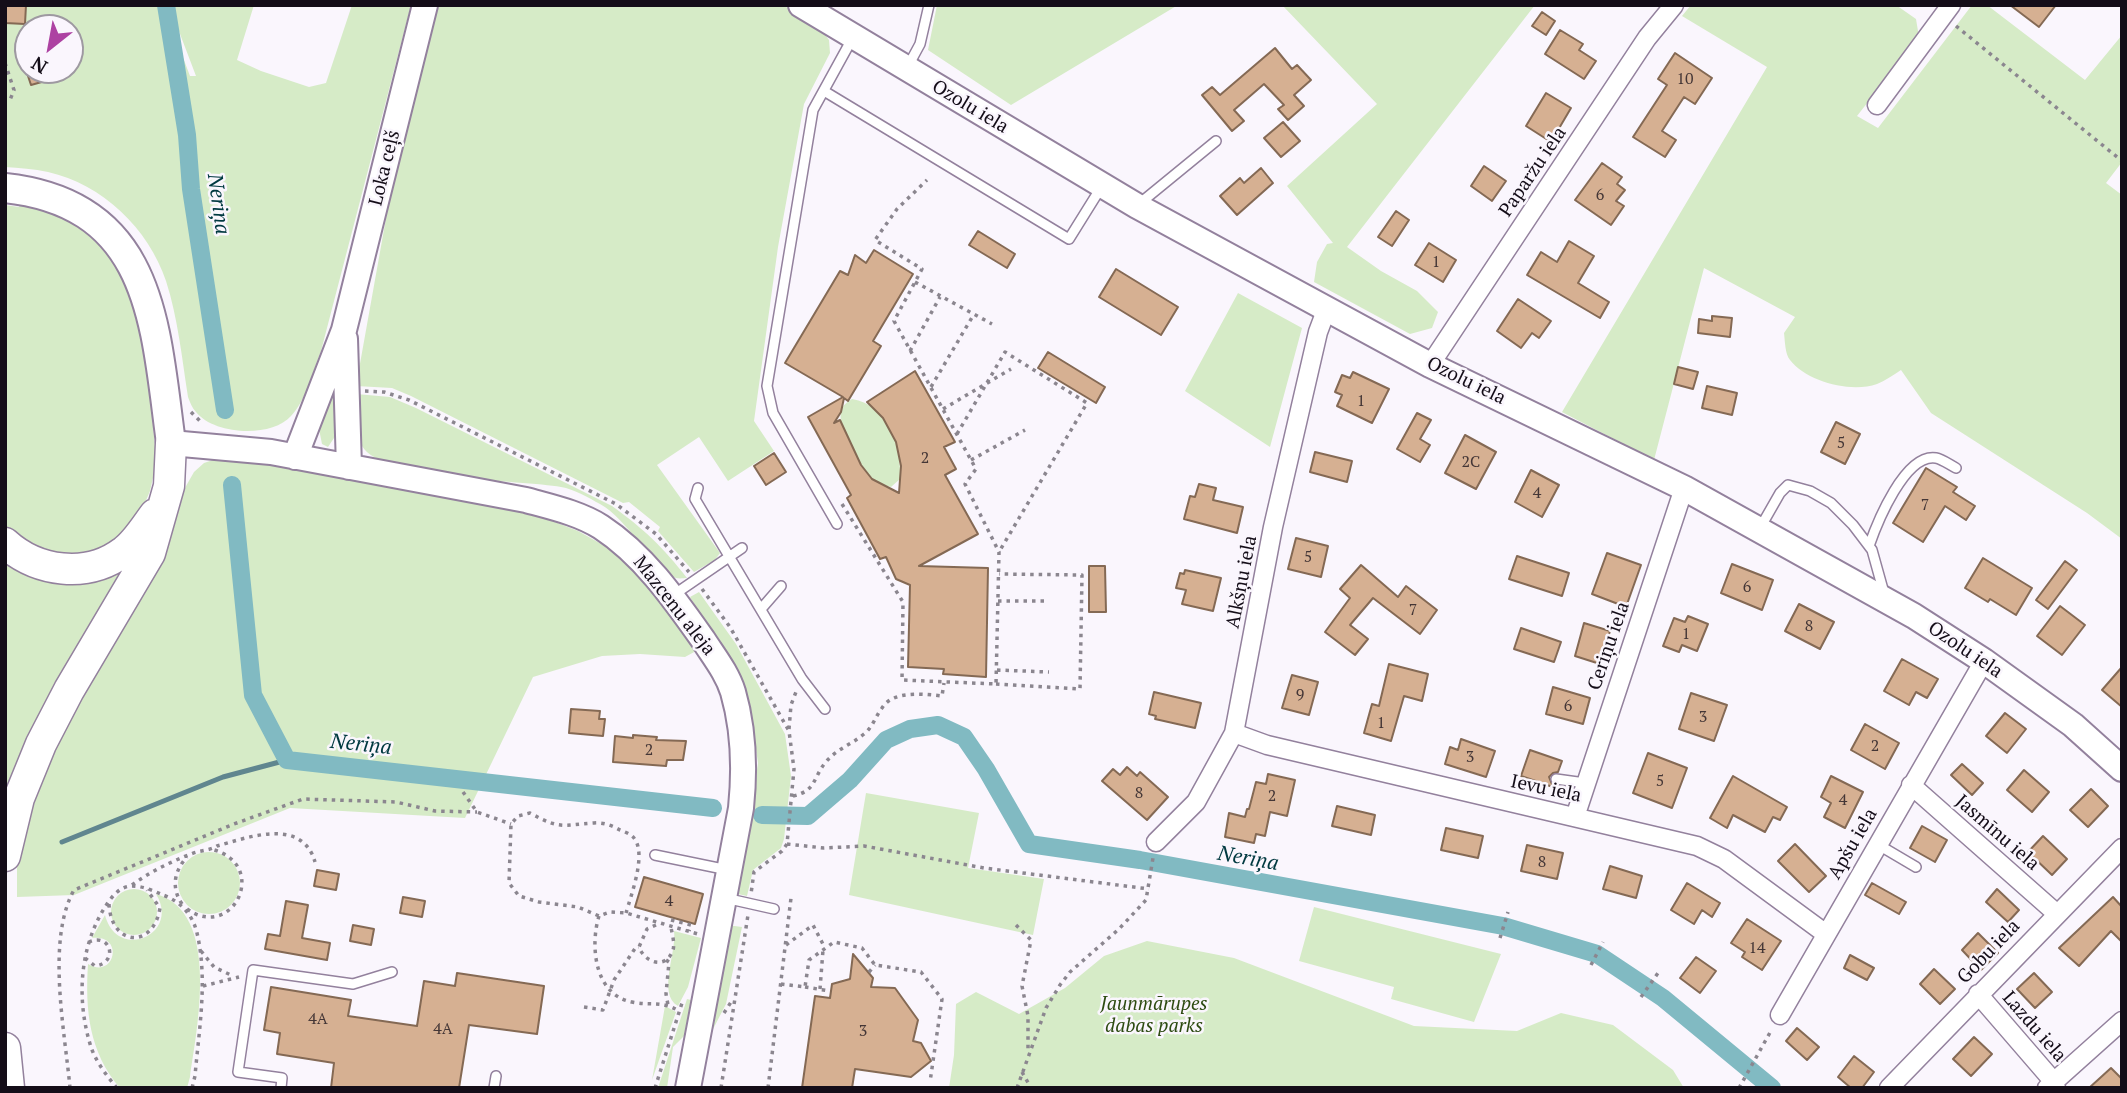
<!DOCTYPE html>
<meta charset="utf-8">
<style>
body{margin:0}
#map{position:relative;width:2127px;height:1093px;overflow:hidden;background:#faf6fd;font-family:"PT Serif",serif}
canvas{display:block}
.frame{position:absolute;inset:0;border:7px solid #140d18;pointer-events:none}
.north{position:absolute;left:14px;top:14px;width:70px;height:70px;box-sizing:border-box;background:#faf6fd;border:2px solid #9e99a1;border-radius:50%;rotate:211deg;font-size:19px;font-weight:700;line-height:28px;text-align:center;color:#140d18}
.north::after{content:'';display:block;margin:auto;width:24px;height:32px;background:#ad42a2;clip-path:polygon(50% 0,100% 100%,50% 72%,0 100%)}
</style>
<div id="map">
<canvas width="2127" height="1093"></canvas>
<div class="frame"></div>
<div class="north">N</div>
</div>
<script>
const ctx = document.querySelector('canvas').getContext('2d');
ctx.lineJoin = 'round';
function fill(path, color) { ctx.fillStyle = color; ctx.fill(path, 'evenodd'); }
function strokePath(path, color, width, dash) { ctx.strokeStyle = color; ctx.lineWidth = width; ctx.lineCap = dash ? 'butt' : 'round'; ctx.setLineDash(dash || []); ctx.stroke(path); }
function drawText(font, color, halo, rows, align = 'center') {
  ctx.font = font + ' "PT Serif",serif'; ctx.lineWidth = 5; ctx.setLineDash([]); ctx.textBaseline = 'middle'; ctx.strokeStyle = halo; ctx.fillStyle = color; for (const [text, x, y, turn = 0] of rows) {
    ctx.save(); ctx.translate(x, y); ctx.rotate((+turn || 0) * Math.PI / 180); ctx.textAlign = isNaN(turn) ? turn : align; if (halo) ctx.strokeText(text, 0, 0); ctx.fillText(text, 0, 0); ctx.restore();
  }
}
fill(new Path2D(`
 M5,5H163L190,76H196L169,5H254L237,60L261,71L309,87L326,83L352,5H411L321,351C312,373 307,399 291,416C272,438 214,435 196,412C192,408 190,402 188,397C182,359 178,318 166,281C149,229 102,184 48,172C34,169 19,168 5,167ZM28,28H70V70H28Z
 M437,5H783L820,28L829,40L830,53L804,104L778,247L754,421L774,451L728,481L699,437L657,465L720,553L715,560L694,572L658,531L660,527L629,502L623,503L411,396L392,388L356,386L390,196Z
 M937,5H1178L1011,105L928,50Z
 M1282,5H1535L1347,247L1381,271L1417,291L1438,312L1432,328L1410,334L1314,282L1317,262L1327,244L1333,243L1287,186L1377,104Z
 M1691,5H1896L1916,19L1919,37L1857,116L1878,128L1972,5H1987L2085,80L2122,35V162L2106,183L2122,195V539L2087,513L1931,413L1901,370C1893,375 1885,381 1877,384C1851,393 1807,382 1790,360C1785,354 1785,341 1784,333L1795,317L1704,268L1654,460L1562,412L1767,67L1682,16Z
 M20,204L53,213L80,228L100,245L115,264L127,286L141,330L149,381L155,448V469L150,491L135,526L111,549L71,558L24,544L5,527V205L19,207Z
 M1238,293L1302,328L1270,447L1185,391Z
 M330,393L340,395L338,432L328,447L322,444L319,429Z
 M356,394L390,397L416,408L612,506C644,529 663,547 687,578C684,578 680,579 676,578C656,570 626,518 600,504C589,498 574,489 561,487C522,480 381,480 362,446C354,432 357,409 356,394Z
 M852,399C888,405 902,447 900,479L891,487C884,485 876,483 871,477C859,466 837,428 841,411C843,405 847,402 852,399Z
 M216,459H238L463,500L519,508L578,531L614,551L647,586L696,651L685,657L640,654L602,656L533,677L465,818L290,808L74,895L17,897V849L41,766L161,547L186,486L194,472L204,463Z
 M5,556L115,571L124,577L7,798L5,788Z
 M699,592L736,644L785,734L791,776L784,839L781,848L753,870L747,896L738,894L736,889L750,825L758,763L751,714L738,677L690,597Z
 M866,793L979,813L968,868L1044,879L1033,935L849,895Z
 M178 883a31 31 0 1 1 62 0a31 31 0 1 1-62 0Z
 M111 912a23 23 0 1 1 46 0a23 23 0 1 1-46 0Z
 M156,894C221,912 197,1028 190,1077L187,1088H120C89,1052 85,1010 88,964C115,980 125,934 92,938L105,915C117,962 181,935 156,894Z
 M1314,907L1501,954L1474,1022L1391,999L1394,987L1299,961Z
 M727,925L742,927L726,1004L710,1035L704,1070L698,1069Z
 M674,931L701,938L688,987L678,1006C657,994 677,952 674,931Z
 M1147,941L1234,958L1414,1026L1517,1031L1561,1013L1613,1025L1673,1070L1684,1088H949L954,1055L956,1004L976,992L1019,1014L1065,988L1104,956Z
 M687,999L691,1000L684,1036L673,1047L667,1088H658Z
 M665,1006L676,1012L652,1080Z`), '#d6ebc7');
strokePath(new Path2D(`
 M62,842L223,777L287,760
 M1771,1088V1087`), '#60868f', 5);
strokePath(new Path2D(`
 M166,5L187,135L191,189L225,410
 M232,485L253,695L287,760L713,808
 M762,815L808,816L850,780L886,740L910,729L938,725L964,737L986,769L1029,844L1140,860L1503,926L1597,954L1663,998L1772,1088`), '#81bac2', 18);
const building = new Path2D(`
 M5,5H26L25,24L5,23Z
 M2010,5H2056L2039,27Z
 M1542,12L1555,21L1546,35L1532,26Z
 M1560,30L1583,44L1579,50L1596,61L1584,79L1545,54Z
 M1275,48L1292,69L1297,65L1311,80L1294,95L1304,106L1288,120L1278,109L1284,105L1264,84L1234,110L1244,121L1232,131L1202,95L1212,87L1220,95Z
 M1675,53L1712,78L1695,104L1684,97L1662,131L1676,140L1665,157L1633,137L1667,85L1658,79Z
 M26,70H69L70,74L31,85Z
 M1546,93L1571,108L1551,142L1526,126Z
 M1283,122L1300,141L1281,157L1264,138Z
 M1602,163L1622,177L1617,184L1625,190L1616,201L1624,206L1611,225L1575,200Z
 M1484,166L1506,181L1492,201L1471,186Z
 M1261,168L1273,183L1237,215L1220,196L1240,178L1244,183Z
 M1396,211L1409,220L1392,246L1378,237Z
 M978,231L1015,254L1007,268L969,245Z
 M1569,241L1594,256L1578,283L1609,302L1600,318L1527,275L1541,252L1557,262Z
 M1429,243L1456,260L1443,282L1415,265Z
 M874,250L913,274L873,341L881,346L848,401L844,398L841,412L834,423L840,420L861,465L872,479L899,493L901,466L896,442L883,418L867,402L915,371L955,442L944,447L956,469L945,475L978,534L919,566L988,568L986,677L943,674L944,669L908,667L910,585L896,579L886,557L880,559L847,498L851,495L808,417L843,397L785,363L840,271L848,275L855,255L866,263Z
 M1116,269L1178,307L1161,335L1099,297Z
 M1518,299L1551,321L1539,338L1532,333L1521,348L1497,331Z
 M1712,316L1732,318L1730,337L1698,333L1699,319L1712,321Z
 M1048,352L1105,387L1096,403L1038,368Z
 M1678,367L1698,372L1693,389L1674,384Z
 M1353,372L1389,389L1372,423L1337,406L1342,395L1335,392L1342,375L1350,378Z
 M1707,386L1737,393L1732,415L1702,408Z
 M1417,413L1431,420L1420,439L1430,445L1420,462L1397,449Z
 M1836,422L1860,434L1845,464L1821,452Z
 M1465,435L1496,452L1476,489L1445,473Z
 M1315,452L1352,461L1347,482L1310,472Z
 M774,453L786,472L766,485L754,466Z
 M1926,468L1957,487L1953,492L1975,506L1966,520L1945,506L1923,542L1893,523Z
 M1531,470L1559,485L1542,517L1515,502Z
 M1199,484L1216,488L1213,500L1243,507L1237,533L1184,519L1190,496L1195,497Z
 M1296,538L1328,546L1321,577L1288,569Z
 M1607,553L1641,565L1626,607L1592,594Z
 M1517,556L1569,573L1562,596L1509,579Z
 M1983,558L2032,588L2016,615L1990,599L1988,602L1965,588Z
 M2065,561L2077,570L2048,609L2036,600Z
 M1732,564L1773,580L1762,610L1721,593Z
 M1361,565L1398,597L1406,586L1437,610L1420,634L1373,598L1350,625L1368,639L1355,655L1325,632L1350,598L1340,589Z
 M1089,566H1105L1106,612H1089Z
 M1185,570L1221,578L1213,611L1182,604L1186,590L1176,588L1180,573L1184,574Z
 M1799,604L1834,622L1820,649L1785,631Z
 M2060,606L2085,625L2062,655L2037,636Z
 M1688,616L1708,624L1697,651L1682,645L1679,652L1663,646L1674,618L1685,622Z
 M1584,623L1610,631L1600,664L1575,656Z
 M1521,628L1561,642L1554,662L1514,649Z
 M1902,659L1938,679L1927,698L1916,692L1909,705L1884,691Z
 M1389,664L1428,674L1422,701L1404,696L1391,741L1364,733L1372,704L1379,706Z
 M2122,667V707L2102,690Z
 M1292,675L1318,682L1309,715L1282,708Z
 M1553,687L1590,698L1583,724L1546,714Z
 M1154,692L1201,703L1195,728L1155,719L1156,716L1149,714Z
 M1691,693L1727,705L1714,741L1679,729Z
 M571,709L600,711L599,719H605L603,736L569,733Z
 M2005,713L2026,729L2007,753L1986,736Z
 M1865,724L1899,743L1885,769L1851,750Z
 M633,735L657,737L656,740L686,741L683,760H667L666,766L613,762L615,736L633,738Z
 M1461,739L1495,751L1486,777L1445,764L1450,747L1458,750Z
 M1530,750L1562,761L1558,772L1553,773L1549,777L1553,787L1521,776Z
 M1648,753L1687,768L1672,808L1633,793Z
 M1962,764L1983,783L1972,795L1951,775Z
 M1127,767L1137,776L1140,772L1168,797L1147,820L1102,781L1113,769L1120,775Z
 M2024,770L2049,792L2032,812L2007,790Z
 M1268,774L1295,780L1287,816L1270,812L1265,836L1256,834L1254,843L1225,837L1229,813L1245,817L1247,809H1249L1256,782L1266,784Z
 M1733,776L1787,807L1780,820L1773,817L1765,832L1733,815L1727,828L1710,818Z
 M1831,776L1863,792L1845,828L1824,817L1831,803L1821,797Z
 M2091,789L2108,806L2088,827L2070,810Z
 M1337,806L1375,815L1371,835L1332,826Z
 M1922,826L1947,840L1935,862L1910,848Z
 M1446,828L1483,836L1478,858L1441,850Z
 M2043,836L2067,859L2052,875L2028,852Z
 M1795,844L1826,876L1809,892L1778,861Z
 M1527,845L1563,853L1557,879L1521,871Z
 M1610,866L1642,876L1636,898L1603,889Z
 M317,870L339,874L336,890L314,886Z
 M644,877L703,894L695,924L635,907Z
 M1687,883L1720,903L1712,917L1702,910L1694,924L1671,910Z
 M1872,883L1906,902L1899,914L1865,895Z
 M1997,889L2019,910L2008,922L1986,902Z
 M403,897L425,901L422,917L400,913Z
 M2113,897L2122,907V942L2111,931L2079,966L2059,948Z
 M286,901L308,905L302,938L330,943L327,960L265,949L268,934L280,936Z
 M1747,919L1781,941L1762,970L1742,957L1745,952L1731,943Z
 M353,925L374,929L371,945L350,941Z
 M1978,933L1998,953L1981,970L1962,950Z
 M853,954L873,978L871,987L895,988L918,1020L913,1041L921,1043L931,1061L911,1077L855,1069L852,1088H802L815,996L830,998L832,984L850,979Z
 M1850,955L1874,968L1867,980L1844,968Z
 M1696,957L1716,971L1700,993L1680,978Z
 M1934,969L1955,989L1940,1004L1920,984Z
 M457,973L544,986L537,1034L469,1025L459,1088H331L334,1063L277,1054L280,1033L264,1030L271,987L351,1000L348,1016L417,1026L424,981L455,986Z
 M2034,973L2052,992L2035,1008L2017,989Z
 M1797,1028L1819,1047L1807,1060L1786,1041Z
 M1974,1037L1992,1054L1971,1076L1953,1059Z
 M1854,1056L1874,1072L1862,1088H1851L1838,1077Z
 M2111,1068L2122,1079V1088H2089Z`);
fill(building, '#d6b092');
strokePath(building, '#846954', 2);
const service = new Path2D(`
 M907,68L920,44L929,5
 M824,91L1069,239L1102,186
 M1139,204L1216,141
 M698,488L695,499L802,679L825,709
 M837,524L773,413L767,386L813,110L852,39
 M1760,528L1780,493L1788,485L1810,491L1831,503L1853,525L1872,550L1884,593
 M1869,546C1877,523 1905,453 1936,458C1942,459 1950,465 1956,468
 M672,596L742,548
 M761,609L781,586
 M1556,779L1585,783
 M1877,844L1916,867
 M655,855L728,870
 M725,898L774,909
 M281,1088L282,1078L238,1072L253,970L353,984L392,972
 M494,1088L496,1076`);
const minor = new Path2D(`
 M1877,105L1951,5
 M1430,365L1647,38L1674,5
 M1234,733L1267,745L1697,846L1724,859L1826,934
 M1911,785L2056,913
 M1575,817L1684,488
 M1156,842L1196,802L1234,733L1273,527L1318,332L1327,308
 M1978,994L2054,1082L2056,1088
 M1780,1015L1984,661
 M1889,1088L2122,848
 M2047,1088L2122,1021`);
const secondary = new Path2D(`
 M801,5L1137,206L1430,365L1684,488L1914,616L1984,661L2073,725L2122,769
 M345,339L349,467
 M171,443L271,452L526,500C551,507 579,513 601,527C644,555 675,600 704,641C715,658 727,673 733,692C744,730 745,769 741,808L688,1088
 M295,457L344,330L425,5`);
const primary = new Path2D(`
 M5,188C154,204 155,326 171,443`);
const trunk = new Path2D(`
 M5,543C37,572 87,579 123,552C136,543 145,527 155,514
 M5,856L19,798L41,744L69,690L150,553L169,486L171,443
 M5,1048L9,1088`);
strokePath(service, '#93819d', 12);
strokePath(minor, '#93819d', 21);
strokePath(secondary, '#93819d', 28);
strokePath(primary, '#93819d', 32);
strokePath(trunk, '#93819d', 33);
strokePath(new Path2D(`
 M1956,26L2122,161
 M5,63L14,90L10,100
 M915,282L992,324
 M910,351L940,297
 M931,387L974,314
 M365,391L384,392L409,400L616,504L656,534L689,572
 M943,409L1011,369
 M191,412L203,424
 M957,434L1005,352L1087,403L999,552
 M971,460L1025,430
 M842,504L903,602L902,680L996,684L999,552L965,484L976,469L894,321L922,269L875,240L897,209L927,180
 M702,589L730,627L789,731L794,769L787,844L782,851L754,872L751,894
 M998,601H1046
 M997,670L1049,672
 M996,684L1080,689L1082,575L999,574
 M789,729L791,705L796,692
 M463,792L477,812L511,824
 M793,796C816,791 813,778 825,763C836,749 851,745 864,734C873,727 875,717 882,708C893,690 924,694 942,696L944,683
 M787,844L824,848L864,846L984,868L1149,889
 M132,885C150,872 170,862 191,854C200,850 209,851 217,846C249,837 302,817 315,862
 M109,904C111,946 153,950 160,908L147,890
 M182,904C171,888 174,871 187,857
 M187,909C233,942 271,864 211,849
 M626,913C631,895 647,854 634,838C631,834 625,832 620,830C613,826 603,822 594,823C562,825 561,830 530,813L518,816L511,824L509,883L519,896L539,902L578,907L599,916L610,912L626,913L698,934
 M599,916C590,945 594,995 632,1002C651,1006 661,1000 679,1011
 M671,920L691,925L689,931
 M656,925L647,929L639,947C645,963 666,970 673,950C675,943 672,934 671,927
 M1016,925L1031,940L1022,986L1028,1016V1053
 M1500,938L1508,912
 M786,945L813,925L825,948
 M201,951L214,967L233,976
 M85,958L95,966C119,963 111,932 89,942
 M666,960L669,962L666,994L668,1005
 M1591,965L1603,942
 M869,972L875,965
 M781,984L805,987L809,960L834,942L862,948L875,965L921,972L942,999L930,1082
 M203,986L239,977
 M805,987L830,991
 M820,989L823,950
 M1641,997L1658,973
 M584,1007L603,1010L614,980L636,947H639
 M724,1013L733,999
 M1022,1072L1031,1088
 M70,1088C65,1032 46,940 74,890L234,824L303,799L396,802L435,811L477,812
 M117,1088C107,1076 96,1062 91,1047C76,1000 79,946 107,904C113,895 121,886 132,886C143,886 154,891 163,895C180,901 193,915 197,933C208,980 199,1029 195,1076L192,1088
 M655,1088L682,1003
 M721,1088L748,915
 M768,1088L791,898
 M1017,1088L1046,1008L1060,985L1070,972L1119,929L1146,900L1153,858
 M1739,1088L1772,1029`), '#8b868f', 3.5, [3.5, 5]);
strokePath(service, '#fff', 9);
strokePath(minor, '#fff', 18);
strokePath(secondary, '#fff', 24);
strokePath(primary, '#fff', 28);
strokePath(trunk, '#fff', 30);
drawText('16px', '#443636', null, [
 ["10",1685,79],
 ["6",1600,195],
 ["1",1436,262],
 ["1",1361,401],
 ["5",1841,443],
 ["2",925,458],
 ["2C",1471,462],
 ["4",1537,493],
 ["7",1925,505],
 ["5",1308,557],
 ["6",1747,587],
 ["7",1413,610],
 ["8",1809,626],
 ["1",1686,634],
 ["9",1300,695],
 ["6",1568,706],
 ["3",1703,717],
 ["1",1381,723],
 ["2",1875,746],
 ["2",649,750],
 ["3",1470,757],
 ["5",1660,781],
 ["8",1139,793],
 ["2",1272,796],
 ["4",1843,800],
 ["8",1542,862],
 ["4",669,901],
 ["14",1757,948],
 ["4A",318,1019],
 ["4A",443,1029],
 ["3",863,1031]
]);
drawText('19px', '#140d18', '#faf6fd', [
 ["Ozolu iela",970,107,31],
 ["Loka ceļš",385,168,-76],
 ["Paparžu iela",1533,172,-56],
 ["Ozolu iela",1466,381,26],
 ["Alkšņu iela",1242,582,-79],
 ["Mazcenu aleja",674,606,52],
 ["Ceriņu iela",1609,646,-71],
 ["Ozolu iela",1965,650,34],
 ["Ievu iela",1546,789,12],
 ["Jasmīnu iela",1997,833,41],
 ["Apšu iela",1853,844,-60],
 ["Gobu iela",1989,952,-46],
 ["Lazdu iela",2034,1027,49]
]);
drawText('italic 19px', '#2d4b11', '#faf6fd', [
 ["Jaunmārupes",1154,1005],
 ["dabas parks",1154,1027]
]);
drawText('italic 21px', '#003940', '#faf6fd', [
 ["Neriņa",218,204,82],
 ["Neriņa",361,745,6],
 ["Neriņa",1248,859,10]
]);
</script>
